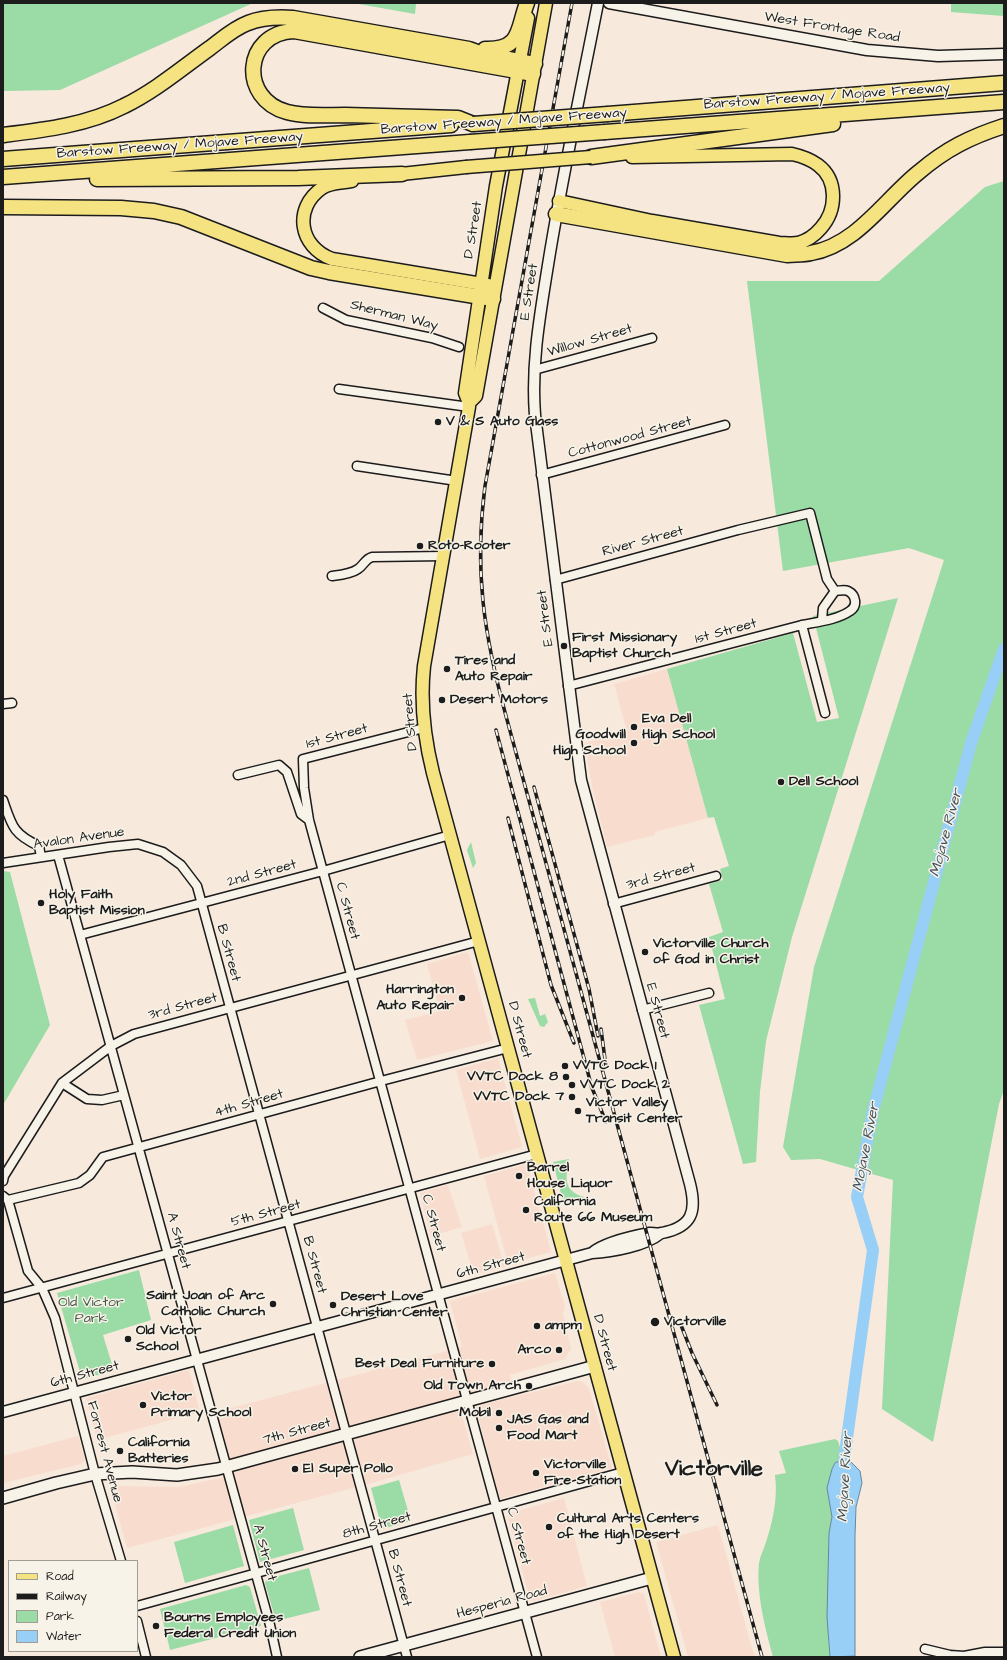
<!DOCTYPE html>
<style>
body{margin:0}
#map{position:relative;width:1007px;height:1660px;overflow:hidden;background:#f7e9dc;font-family:"Architects Daughter",sans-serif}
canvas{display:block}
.frame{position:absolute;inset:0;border:4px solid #1c1c1c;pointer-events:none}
.legend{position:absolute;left:8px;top:1560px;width:130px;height:92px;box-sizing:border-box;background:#f7f3e8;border:1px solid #9f9d96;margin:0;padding:5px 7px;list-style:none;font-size:12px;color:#1c1c1c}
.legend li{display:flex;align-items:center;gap:8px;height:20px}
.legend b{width:20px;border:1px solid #9f9d96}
</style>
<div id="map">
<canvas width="1007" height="1660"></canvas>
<div class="frame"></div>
<ul class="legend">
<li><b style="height:5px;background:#f5e382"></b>Road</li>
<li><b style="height:5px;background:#1c1c1c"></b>Railway</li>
<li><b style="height:11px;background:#9adba6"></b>Park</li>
<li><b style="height:11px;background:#98cff7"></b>Water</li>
</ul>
</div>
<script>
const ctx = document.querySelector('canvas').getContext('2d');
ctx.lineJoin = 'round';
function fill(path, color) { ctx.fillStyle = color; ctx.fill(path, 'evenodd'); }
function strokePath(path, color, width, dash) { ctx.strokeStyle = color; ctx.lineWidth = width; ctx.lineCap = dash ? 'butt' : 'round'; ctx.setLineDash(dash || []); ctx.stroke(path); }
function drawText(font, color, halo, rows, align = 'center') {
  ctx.font = font + ' "Architects Daughter",sans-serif'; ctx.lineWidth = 3; ctx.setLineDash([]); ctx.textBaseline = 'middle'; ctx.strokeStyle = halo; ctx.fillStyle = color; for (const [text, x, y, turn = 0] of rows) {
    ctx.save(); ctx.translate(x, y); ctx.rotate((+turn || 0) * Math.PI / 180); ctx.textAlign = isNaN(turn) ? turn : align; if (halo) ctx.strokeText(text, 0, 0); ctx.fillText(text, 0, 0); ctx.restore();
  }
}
fill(new Path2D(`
 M667,669L708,818L655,832V835L607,847L592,786L585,743L627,731L614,684Z
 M468,952L493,1041L417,1060L405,1020L440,1011L427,964Z
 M498,1058L522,1147L480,1159L456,1070Z
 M527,1164L551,1252L508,1264L484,1176Z
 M448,1185L462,1227L431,1236L420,1193Z
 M492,1224L505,1267L474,1275L461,1233Z
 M555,1273L565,1307L563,1314L571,1349L565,1359L510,1375L511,1382L457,1398L473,1454L368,1484L127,1548L111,1490L115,1486L179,1487L233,1475L216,1412L462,1347L450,1301Z
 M189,1370L200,1412L97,1440L86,1398Z
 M578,1381H582L589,1388L612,1468L500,1499L476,1408L480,1405Z
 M78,1436L85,1460L81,1464L3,1483V1456Z
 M564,1498L587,1586L534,1601L530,1600L507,1514Z
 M718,1525L751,1645L755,1657H688L656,1542Z
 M639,1592L644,1594L661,1657H615L600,1602Z`), '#f8ddce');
fill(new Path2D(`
 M3,3H253L60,90L3,91Z
 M353,3H416L415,14Z
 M951,3H1004V16L951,12Z
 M1004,181V1090L999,1104L933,1442L882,1409L893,1180L820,1159L791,1160L783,1147L814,967L944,560L909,548L783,571L747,281H879L985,187Z
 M898,598L792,937L766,1041L760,1092L756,1162L743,1164L699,1005L725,999L709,937L723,932L709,884L723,880L720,869L729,866L714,817L708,818L667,669L793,633L817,722L839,718L813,616Z
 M471,842L476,863L473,868L467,850Z
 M3,871L10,872L50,1025L3,1105Z
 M535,998L540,1016L545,1014L548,1022L544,1027L540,1026L528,999Z
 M569,1159C566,1178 562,1190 584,1197V1199L564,1206L553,1162Z
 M139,1270L151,1320L103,1335L114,1371L82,1379L57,1293Z
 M835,1439L838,1441L844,1460L835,1463L832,1469L830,1478V1499L832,1517L829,1533L828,1637L830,1657H773C765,1627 756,1593 759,1563C760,1556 764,1549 766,1542C773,1521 778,1498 775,1475L786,1473L779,1451Z
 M399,1480L411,1521L382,1529L371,1488Z
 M293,1508L304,1550L260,1562L249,1520Z
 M233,1525L244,1566L185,1583L174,1542Z
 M309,1568L320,1610L276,1621L265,1583L267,1579Z
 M246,1585L250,1587L261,1626L170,1650L160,1609Z`), '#9adba6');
const water = new Path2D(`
 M844,1460H849L860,1471L862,1483L856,1507L855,1536V1656L830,1657L827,1617L829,1533L832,1517L827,1488L832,1469L835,1463Z`);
fill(water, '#98cff7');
strokePath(water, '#66879f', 1);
strokePath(new Path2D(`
 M845,1476L844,1460L873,1250L857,1197L873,1111L971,743L1004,649`), '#98cff7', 12);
const minor = new Path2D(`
 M323,308L346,320L432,338L459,347
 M534,370L652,338
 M339,389L469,407
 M357,466L457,481
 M541,475L725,425
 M332,576C340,575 351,574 358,569C364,565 365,559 372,557L444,556
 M555,580L738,530L810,513L827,579L835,591
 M802,625C817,622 837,620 850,611C858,606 856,595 848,591C844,589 839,591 835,591L823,608L822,620
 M568,686L802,625L825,713
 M3,704L12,703
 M424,728L303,759L304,788L309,820L537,1657
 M238,775L279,765L287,772L301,814L309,820
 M3,800C12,826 13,834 39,846L41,857
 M58,855L270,1625L277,1657
 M3,863L109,847L138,844L163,852L181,865L197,886L407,1657
 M613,904L716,876
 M80,935L323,871L450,835
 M642,1010L709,993
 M62,1083L87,1099L102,1100L124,1095
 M3,1181L4,1176L62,1083L111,1046L134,1034L479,941
 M3,1196L8,1200L28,1271L42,1288L55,1318L95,1474L121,1561
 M8,1200L79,1183L90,1175L103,1157L381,1081L508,1048
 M3,1298L537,1154
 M137,1606L623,1472
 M137,1621L146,1657
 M925,1649L950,1655L964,1656L985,1652H1004`);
const tertiary = new Path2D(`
 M609,3L867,50L938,56L1004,54
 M592,1253C604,1243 634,1236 650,1233C654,1233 658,1234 662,1233C692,1227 697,1212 690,1184L581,780L535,415C531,364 540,315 548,265C562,177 581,90 598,3
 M3,1412L592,1253C612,1252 645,1246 661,1233`);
const secondary = new Path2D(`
 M3,1498L56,1483L95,1474L132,1472L177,1475L218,1469L595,1366
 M360,1657L652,1578`);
const primary = new Path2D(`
 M528,18L496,186L465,393L469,403V407L424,666C420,703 424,737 433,773L674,1657
 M392,175L466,167
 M352,181C343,183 331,182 322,188C293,208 299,247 332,259L488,285
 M559,201L652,221L779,243C785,243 792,244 798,243C807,241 815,235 821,228C837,210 838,180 818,165C810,159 801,156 792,154L632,157
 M469,403L476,396L546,3`);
const motorway = new Path2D(`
 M485,49C522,50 517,29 527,3
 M608,114L1004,83
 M473,124L458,118C420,117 382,116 345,115C326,115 305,117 287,112C239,99 243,33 294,31L533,74
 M605,132L1004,102
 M3,135C44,130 87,125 124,106C155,91 182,68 210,48C222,39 234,28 248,23C263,17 278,17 293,18L469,49L480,53L535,64
 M591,157L833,124
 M3,159L451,125
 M3,177L470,142
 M97,179L298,178L402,174
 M3,207L121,208L154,211L181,217L311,268L329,272L493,299
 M556,214L787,255C794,254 803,255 811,253C857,245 885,199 919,172C946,149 970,137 1004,126`);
strokePath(minor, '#1c1c1c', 11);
strokePath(tertiary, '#1c1c1c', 13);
strokePath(secondary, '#1c1c1c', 14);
strokePath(primary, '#1c1c1c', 15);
strokePath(motorway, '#1c1c1c', 17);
strokePath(minor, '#f7f3e8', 8);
strokePath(tertiary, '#f7f3e8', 10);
strokePath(secondary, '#f7f3e8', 11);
strokePath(primary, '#f5e382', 12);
strokePath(motorway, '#f5e382', 14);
const rail = new Path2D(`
 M572,3L485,486C474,571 484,635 506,716L762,1657
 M496,730L592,1088
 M534,787L589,989L598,1036
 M508,818L551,985L574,1043
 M601,1029L606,1067
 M590,1083L606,1122
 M679,1320L692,1353L717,1405`);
strokePath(rail, '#1c1c1c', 3.5);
strokePath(rail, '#f7f3e8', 2, [6]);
const primaryBridge = new Path2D(`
 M466,167L591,157`);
const motorwayBridge = new Path2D(`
 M473,124L608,114
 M470,142L605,132`);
strokePath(primaryBridge, '#1c1c1c', 15, []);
strokePath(motorwayBridge, '#1c1c1c', 17, []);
strokePath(primaryBridge, '#f5e382', 12);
strokePath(motorwayBridge, '#f5e382', 14);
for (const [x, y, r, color] of [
 [438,422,4,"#1c1c1c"],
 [420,546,4,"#1c1c1c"],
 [564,646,4,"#1c1c1c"],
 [447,669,4,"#1c1c1c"],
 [442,700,4,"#1c1c1c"],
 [634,727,4,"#1c1c1c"],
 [634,743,4,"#1c1c1c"],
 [781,782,4,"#1c1c1c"],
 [41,903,4,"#1c1c1c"],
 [645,952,4,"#1c1c1c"],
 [462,998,4,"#1c1c1c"],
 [565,1066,4,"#1c1c1c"],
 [566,1077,4,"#1c1c1c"],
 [572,1085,4,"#1c1c1c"],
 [572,1097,4,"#1c1c1c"],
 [578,1111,4,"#1c1c1c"],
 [519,1176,4,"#1c1c1c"],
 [526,1210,4,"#1c1c1c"],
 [273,1304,4,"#1c1c1c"],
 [333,1305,4,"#1c1c1c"],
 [655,1322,5,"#1c1c1c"],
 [537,1326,4,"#1c1c1c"],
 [128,1339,4,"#1c1c1c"],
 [559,1350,4,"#1c1c1c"],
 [492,1364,4,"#1c1c1c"],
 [529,1386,4,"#1c1c1c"],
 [143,1405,4,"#1c1c1c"],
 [499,1413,4,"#1c1c1c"],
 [499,1428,4,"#1c1c1c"],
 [120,1451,4,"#1c1c1c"],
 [295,1469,4,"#1c1c1c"],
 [536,1473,4,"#1c1c1c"],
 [549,1527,4,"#1c1c1c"],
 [156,1626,4,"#1c1c1c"]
]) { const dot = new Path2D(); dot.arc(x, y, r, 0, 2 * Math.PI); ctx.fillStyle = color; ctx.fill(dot); strokePath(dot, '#f7f3e8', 1.5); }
drawText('14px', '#1c1c1c', '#f7f3e8', [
 ["West Frontage Road",832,28,9],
 ["Barstow Freeway / Mojave Freeway",827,97,-4],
 ["Barstow Freeway / Mojave Freeway",504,122,-4],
 ["Barstow Freeway / Mojave Freeway",180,146,-4],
 ["D Street",474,230,-81],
 ["E Street",530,292,-81],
 ["Sherman Way",394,316,14],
 ["Willow Street",590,341,-16],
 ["Cottonwood Street",630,438,-15],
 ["River Street",643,542,-15],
 ["E Street",546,618,-97],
 ["1st Street",726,632,-15],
 ["D Street",411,722,-95],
 ["1st Street",337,737,-15],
 ["Avalon Avenue",79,839,-8],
 ["2nd Street",262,874,-15],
 ["3rd Street",661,877,-15],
 ["C Street",347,911,75],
 ["B Street",228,953,75],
 ["3rd Street",183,1007,-15],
 ["E Street",657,1011,75],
 ["D Street",519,1030,75],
 ["4th Street",249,1104,-16],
 ["5th Street",266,1214,-15],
 ["C Street",433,1223,75],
 ["A Street",178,1241,75],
 ["B Street",314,1265,75],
 ["6th Street",491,1266,-15],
 ["D Street",604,1343,75],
 ["6th Street",85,1375,-15],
 ["7th Street",297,1432,-15],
 ["Forrest Avenue",104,1452,75],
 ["8th Street",377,1526,-15],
 ["C Street",518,1536,75],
 ["A Street",264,1553,75],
 ["B Street",399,1578,75],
 ["Hesperia Road",502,1603,-15]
]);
drawText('bold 14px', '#1c1c1c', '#f7f3e8', [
 ["V & S Auto Glass",446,422],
 ["Roto-Rooter",428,546],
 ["First Missionary",572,638],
 ["Baptist Church",572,654],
 ["Tires and",455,661],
 ["Auto Repair",455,677],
 ["Desert Motors",450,700],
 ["Eva Dell",642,719],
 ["High School",642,735],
 ["Goodwill",626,735,"right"],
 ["High School",626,751,"right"],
 ["Dell School",789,782],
 ["Holy Faith",49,895],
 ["Baptist Mission",49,911],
 ["Victorville Church",653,944],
 ["of God in Christ",653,960],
 ["Harrington",454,990,"right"],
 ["Auto Repair",454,1006,"right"],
 ["VVTC Dock 1",573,1066],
 ["VVTC Dock 8",558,1077,"right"],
 ["VVTC Dock 2",580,1085],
 ["VVTC Dock 7",564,1097,"right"],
 ["Victor Valley",586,1103],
 ["Transit Center",586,1119],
 ["Barrel",527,1168],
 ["House Liquor",527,1184],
 ["California",534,1202],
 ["Route 66 Museum",534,1218],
 ["Saint Joan of Arc",265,1296,"right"],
 ["Catholic Church",265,1312,"right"],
 ["Desert Love",341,1297],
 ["Christian Center",341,1313],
 ["Victorville",664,1322],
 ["ampm",545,1326],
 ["Old Victor",136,1331],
 ["School",136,1347],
 ["Arco",551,1350,"right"],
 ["Best Deal Furniture",484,1364,"right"],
 ["Old Town Arch",521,1386,"right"],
 ["Victor",151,1397],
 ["Primary School",151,1413],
 ["Mobil",491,1413,"right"],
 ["JAS Gas and",507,1420],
 ["Food Mart",507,1436],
 ["California",128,1443],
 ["Batteries",128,1459],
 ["Victorville",544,1465],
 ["Fire Station",544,1481],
 ["El Super Pollo",303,1469],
 ["Cultural Arts Centers",557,1519],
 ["of the High Desert",557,1535],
 ["Bourns Employees",164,1618],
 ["Federal Credit Union",164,1634]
], 'left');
drawText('14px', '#425545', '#f7f3e8', [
 ["Old Victor",91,1303],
 ["Park",91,1319]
]);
drawText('italic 15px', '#41525e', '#f7f3e8', [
 ["Mojave River",947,833,-75],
 ["Mojave River",867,1147,-79],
 ["Mojave River",846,1477,-87]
]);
drawText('bold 22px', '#1c1c1c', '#f7f3e8', [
 ["Victorville",714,1470]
]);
</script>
